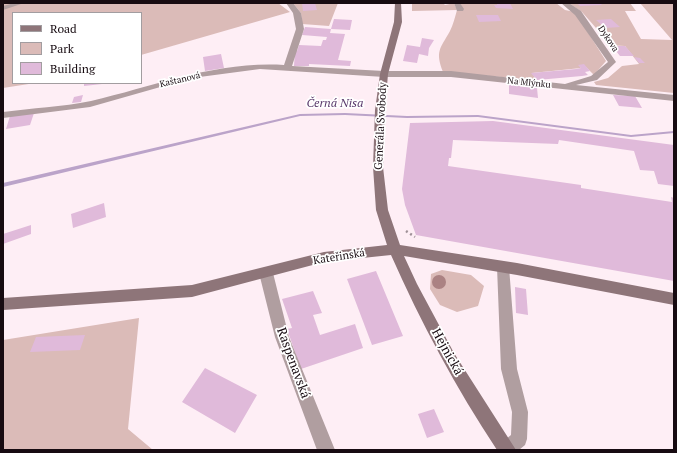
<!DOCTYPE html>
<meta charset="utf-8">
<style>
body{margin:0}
#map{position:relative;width:677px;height:453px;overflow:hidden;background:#feeef5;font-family:"PT Serif",serif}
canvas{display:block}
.frame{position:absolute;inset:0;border:4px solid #170b11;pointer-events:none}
.legend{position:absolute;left:12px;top:12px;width:130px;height:72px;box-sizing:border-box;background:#fff;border:1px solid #a29da0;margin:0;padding:5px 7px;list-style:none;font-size:12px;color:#170b11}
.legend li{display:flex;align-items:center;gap:8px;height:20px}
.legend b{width:20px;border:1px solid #a29da0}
</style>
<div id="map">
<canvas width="677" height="453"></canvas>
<div class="frame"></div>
<ul class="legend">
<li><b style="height:5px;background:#8e7579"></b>Road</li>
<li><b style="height:11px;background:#dbbbb8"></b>Park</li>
<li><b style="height:11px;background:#e0bada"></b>Building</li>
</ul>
</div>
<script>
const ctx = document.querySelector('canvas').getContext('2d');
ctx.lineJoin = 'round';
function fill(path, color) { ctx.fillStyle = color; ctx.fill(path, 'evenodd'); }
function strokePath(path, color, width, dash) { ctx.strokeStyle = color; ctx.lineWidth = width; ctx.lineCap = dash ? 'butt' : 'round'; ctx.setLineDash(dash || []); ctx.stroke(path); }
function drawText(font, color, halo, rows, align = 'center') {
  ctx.font = font + ' "PT Serif",serif'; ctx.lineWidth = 3.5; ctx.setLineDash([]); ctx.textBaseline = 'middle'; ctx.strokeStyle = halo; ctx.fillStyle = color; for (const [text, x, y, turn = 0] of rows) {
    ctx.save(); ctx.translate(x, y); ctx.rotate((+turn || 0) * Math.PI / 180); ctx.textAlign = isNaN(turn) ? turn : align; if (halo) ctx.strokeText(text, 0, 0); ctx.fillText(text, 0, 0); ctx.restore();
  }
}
fill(new Path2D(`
 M3,3H278L290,12L141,55V13H13V83H35L3,88Z
 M293,3H338L329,26L302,24L301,13Z
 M412,3H443L445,5L454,3L457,10H463L460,3H556L565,10L575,12L606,61L594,75L584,65H579L581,68L532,73L537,80L443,72C435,51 440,49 450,31C453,25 455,17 457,10L412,11Z
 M569,3H630L636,11H625L641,39L672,40L640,3H674V93L596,85L594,82L608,78L622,66L639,64L625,46L607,45L606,43L612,41L607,36H603L582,12Z
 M442,270L471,275L484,286L478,306L457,312L440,305L430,289L431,274Z
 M139,318L128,429L153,450H3V340Z`), '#dbbbb8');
fill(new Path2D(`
 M345,113L407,116L478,115L631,135L674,131V133L631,137L478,117L407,118L345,115L300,116L3,187V183L300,114Z`), '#bba3c9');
fill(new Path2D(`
 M302,3H315L317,10L303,11Z
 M497,3H510L513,9L496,8L494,5H497Z
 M577,3H600L602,5L580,6Z
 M476,15H498L501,21L479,22Z
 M334,19L352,20L350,30L331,29Z
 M611,19L620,27L605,28L596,20Z
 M305,27L331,29L330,33L345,34L338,60L351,61L350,66L309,64V66H294L295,51H297L299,45L321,46L323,40H326L327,37L302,35Z
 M422,38L434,40L429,48L428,56L419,54L417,63L403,61L407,45L420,47Z
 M612,46H625L634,56H620Z
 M221,54L224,68L205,71L203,57Z
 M634,57L640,58L645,63H639Z
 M584,64L590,71L585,72L588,75L582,76L537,80L531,73L576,69L581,68L578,65Z
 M84,83H102V84L84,86Z
 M509,84L537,88L538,98L509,94Z
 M83,95L81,102L72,103L74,97Z
 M613,95L635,96L642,108L619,106Z
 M34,113L30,125L6,129L10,116Z
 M493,121L674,145V186L658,184L654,171L640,170L634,151L559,140L558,144L453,140L451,158H449L448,166L581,185V188L672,202L671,197L674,198V281L416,235L405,205L402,189L410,123Z
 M104,203L106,217L73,228L71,214Z
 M31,225V234L3,244V234Z
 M376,271L403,336L372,345L347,279Z
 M515,287L526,289L528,315L516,313Z
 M313,291L322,313L313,315L320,335L355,324L363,348L301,369L287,329L292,328L282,299Z
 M85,335L80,350L30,352L36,337Z
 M205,368L257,395L235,433L182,402Z
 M434,409L444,432L427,438L418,414Z`), '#e0bada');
strokePath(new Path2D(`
 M406,231L415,237`), '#9f9097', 2.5, [2, 3]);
fill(new Path2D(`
 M14,3H24L3,10V6Z`), '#b09ea0');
fill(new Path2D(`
 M286,3H293L301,13L304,29L292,66L384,71H451L565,84L591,76L608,62L575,15L561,3H569L581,11L616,62L597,80L576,85L674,95V101L451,77H384L260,69L192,78L90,107L3,118V112C32,108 62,107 91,101C156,86 216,61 284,65L296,29L293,13Z
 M454,3H460L464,9L463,11H457Z
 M503,262L508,263L509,267L517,369L528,412L527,439L525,445L519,450L499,449L501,443L511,435L512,412L501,369L497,267L498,263Z
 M266,267L271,269L273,273L289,337L335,450H317L275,337L259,273L261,269Z`), '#b09ea0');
fill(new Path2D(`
 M395,3H401L402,22L388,74L385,110L383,167L388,210L400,245L517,263L674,293V305L517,275L404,256L417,284L454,353L516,450H497C456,388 421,323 391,255L324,262L192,297L3,310V298L192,285L324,252L387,245L376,210L373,167L375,110L380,74L394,22Z`), '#8e7579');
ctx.fillStyle = '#ab8283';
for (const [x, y] of [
 [439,282]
]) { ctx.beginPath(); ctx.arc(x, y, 7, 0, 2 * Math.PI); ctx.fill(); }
drawText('9px', '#170b11', '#fff', [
 ["Dykova",608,39,56],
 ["Kaštanová",180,80,-13],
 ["Na Mlýnku",529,83,6]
]);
drawText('11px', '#170b11', '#fff', [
 ["Generála Svobody",381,126,-87],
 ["Kateřinská",339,257,-9]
]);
drawText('italic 12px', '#5a3a6c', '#fff', [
 ["Černá Nisa",335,104]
]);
drawText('13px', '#170b11', '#fff', [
 ["Hejnická",447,352,61],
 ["Raspenavská",293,363,70]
]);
</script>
